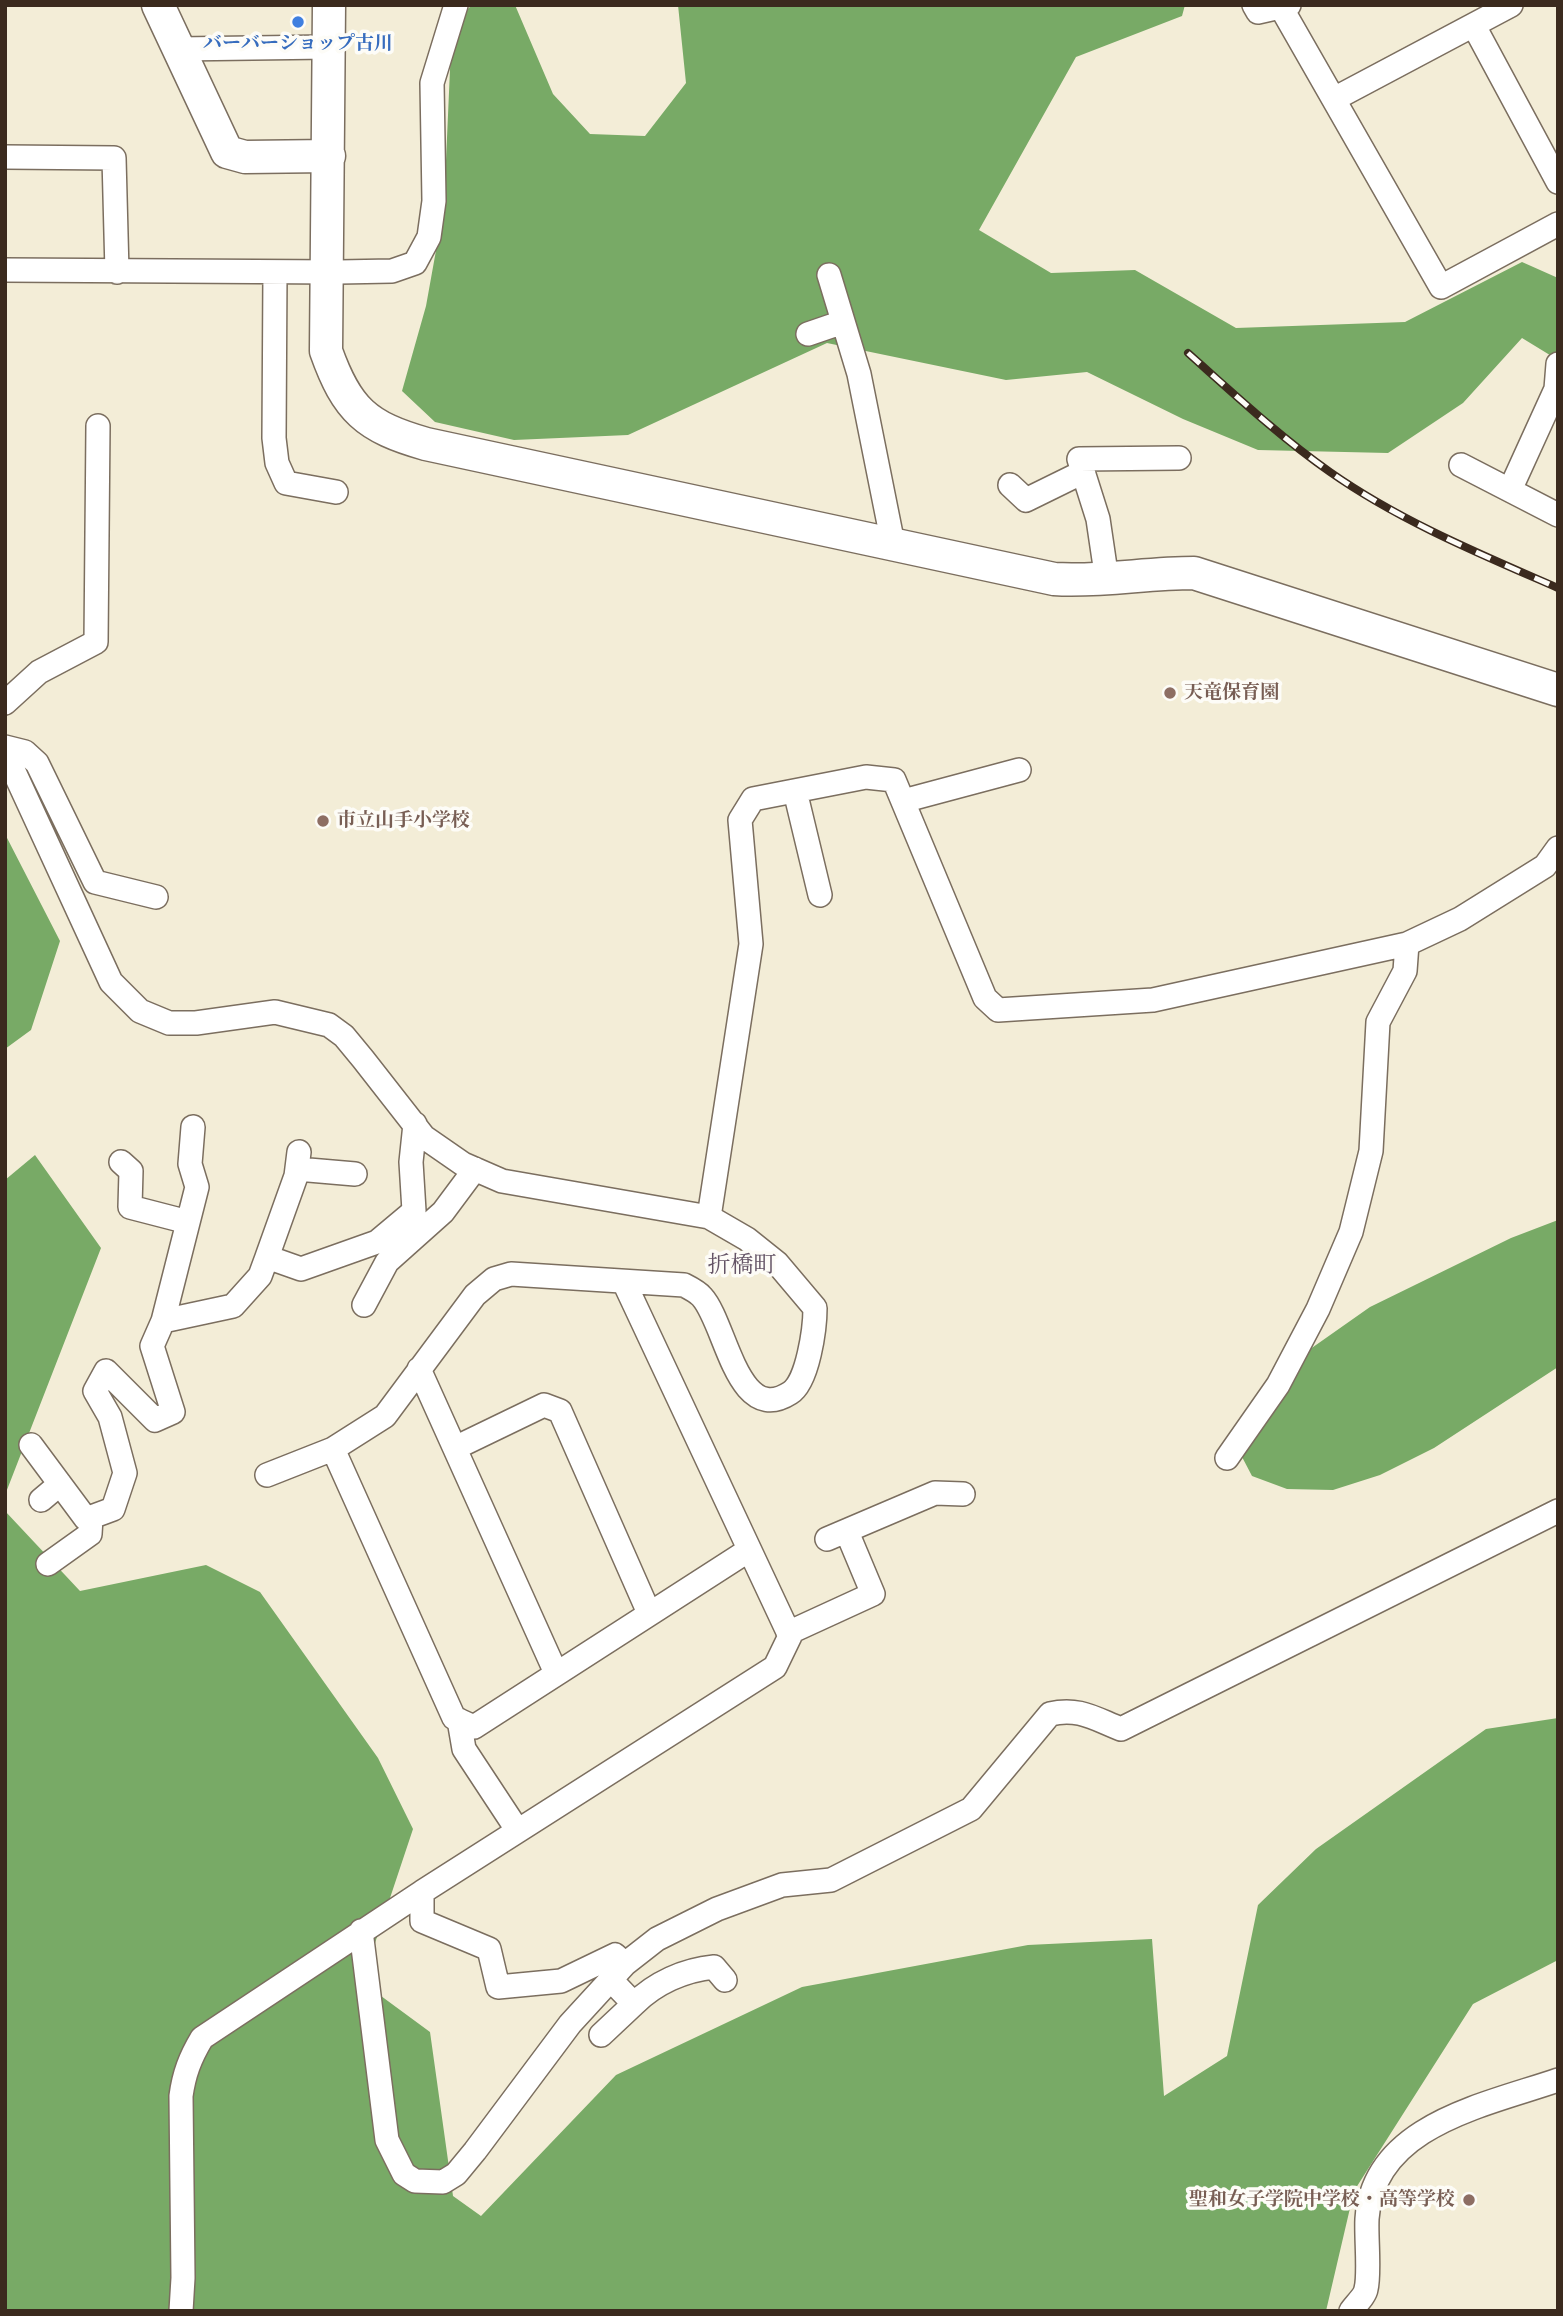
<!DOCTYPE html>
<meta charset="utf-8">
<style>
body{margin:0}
#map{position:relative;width:1563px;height:2316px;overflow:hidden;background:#f3edd7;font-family:Alegreya,serif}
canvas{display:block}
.frame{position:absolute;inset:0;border:7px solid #3b2a1e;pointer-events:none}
</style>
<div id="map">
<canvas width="1563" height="2316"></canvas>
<div class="frame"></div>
</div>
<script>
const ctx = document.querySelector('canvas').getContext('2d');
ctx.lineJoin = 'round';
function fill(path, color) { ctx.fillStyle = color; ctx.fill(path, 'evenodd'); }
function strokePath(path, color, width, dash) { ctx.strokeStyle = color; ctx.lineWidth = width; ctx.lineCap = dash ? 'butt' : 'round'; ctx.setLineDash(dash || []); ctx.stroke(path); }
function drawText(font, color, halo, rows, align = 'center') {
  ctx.font = font + ' Alegreya,"Noto Serif JP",serif'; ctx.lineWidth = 7; ctx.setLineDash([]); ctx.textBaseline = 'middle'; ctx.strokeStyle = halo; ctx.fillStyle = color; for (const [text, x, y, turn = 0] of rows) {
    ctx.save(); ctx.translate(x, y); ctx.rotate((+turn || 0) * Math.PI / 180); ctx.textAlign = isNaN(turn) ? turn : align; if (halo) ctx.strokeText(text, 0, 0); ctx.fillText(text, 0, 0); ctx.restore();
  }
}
fill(new Path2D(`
 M472,5H515L553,94L590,134L645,136L686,83L678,5H1185L1182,16L1076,57L979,230L1051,273L1135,270L1236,328L1405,322L1522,262L1558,278V360L1522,338L1463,403L1388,453L1258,450L1183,419L1087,372L1006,380L827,343L628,435L514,440L435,422L402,391L426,306L444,206L452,24Z
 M5,834L60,941L31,1030L5,1049Z
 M35,1155L101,1248L5,1495V1180Z
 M1558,1220V1367L1434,1448L1380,1475L1333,1490L1287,1489L1252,1476L1241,1455L1306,1352L1370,1307L1511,1238Z
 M5,1511L80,1591L206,1565L260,1592L378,1758L413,1829L362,1982L430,2032L453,2196L481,2216L616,2075L802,1987L1028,1945L1152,1939L1164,2096L1227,2056L1258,1905L1316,1849L1486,1729L1558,1718V1960L1473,2004L1354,2191L1326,2311H5Z`), '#78aa66');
const street = new Path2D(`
 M1254,5L1258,12L1289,5
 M1282,9L1441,287L1558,224
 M1474,26L1558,182
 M177,49L329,47
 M1334,99L1511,5
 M5,157L114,158L117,272
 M5,270L339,272L392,271L415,263L429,237L434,201L432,83L456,5
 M275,272L274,438L277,463L286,483L336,492
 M829,275L859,374L891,534L890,544
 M808,334L843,322
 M1461,465L1558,515
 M1010,485L1026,500L1083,472
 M1510,490L1556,389L1558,364
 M1107,580L1098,519L1079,459L1179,458
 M5,703L39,672L96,642L98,426
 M5,747L25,752L37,763L95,882L156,897
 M5,752L111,982L140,1011L169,1023H196L275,1012L329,1025L344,1036L363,1059L424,1137L463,1164L502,1181L709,1217L747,1239L777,1263L815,1308C815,1328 808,1382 790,1393C737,1427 726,1323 702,1297C698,1292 690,1288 684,1285L511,1274L494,1279L475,1295L385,1416L333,1449L454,1718L474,1727L749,1550
 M795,791L820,895
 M903,801L1019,770
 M193,1127L190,1164L197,1187L163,1321L233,1306L260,1276L267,1257
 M299,1152L296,1176L267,1257L301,1269L377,1242L414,1211L411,1162L415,1124
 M121,1162L131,1171L130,1207L188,1222
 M297,1169L355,1174
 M709,1217L751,944L740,820L753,799L866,777L894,780L985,998L998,1010L1153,1000L1407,944L1460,919L1545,866L1558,848
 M624,1282L790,1636L775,1667L422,1892V1921L489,1949L498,1987L561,1981L615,1955L625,1964
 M364,1305L387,1262L443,1212L475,1169
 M419,1369L556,1673
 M31,1445L86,1519L113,1509L125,1473L110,1417L95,1391L106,1371L155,1420L173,1412L152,1346L163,1321
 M455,1448L544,1405L560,1411L649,1613
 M1227,1458L1278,1385L1318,1309L1351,1232L1371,1151L1378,1022L1405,971L1407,944
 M267,1475L333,1449
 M41,1500L60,1484
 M827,1539L935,1493L963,1494
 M48,1564L90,1534L91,1518
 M788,1633L873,1594L847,1532
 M459,1720L464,1749L518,1831
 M361,1931L387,2140L404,2174L415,2181L443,2182L456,2174L475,2151L570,2024L625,1964L657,1939L717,1909L782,1885L831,1880L971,1809L1050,1714C1079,1707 1095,1719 1121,1729L1558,1511
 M634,2004C655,1983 684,1970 714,1967L725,1980
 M601,2035L634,2004L611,1980
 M181,2311L183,2278L181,2096C184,2074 190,2058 202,2038L422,1892
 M1351,2311C1355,2305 1365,2296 1366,2289C1370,2274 1366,2238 1367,2219C1373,2125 1486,2105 1558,2080`);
const secondary = new Path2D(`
 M158,5L227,152L245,157L329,156
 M329,5L326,351C347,410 366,427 426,444L1054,579C1103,582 1145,573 1194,573L1558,690`);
strokePath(street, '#7b6e5f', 26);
strokePath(secondary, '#7b6e5f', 35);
strokePath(street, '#fff', 23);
strokePath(secondary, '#fff', 32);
const rail = new Path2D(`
 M1188,353C1234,394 1280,437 1330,472C1400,521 1480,554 1558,588`);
strokePath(rail, '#3b2a1e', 8);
strokePath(rail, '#fdfcf7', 5, [16]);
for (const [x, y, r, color] of [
 [298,22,7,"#3f7fe0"],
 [1170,693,7,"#8d6e63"],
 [323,821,7,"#8d6e63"],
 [1469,2200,7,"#8d6e63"]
]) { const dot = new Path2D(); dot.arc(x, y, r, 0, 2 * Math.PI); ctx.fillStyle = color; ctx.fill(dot); strokePath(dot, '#fdfcf7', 2.5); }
drawText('bold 19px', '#366cbe', '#fdfcf7', [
 ["バーバーショップ古川",298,44]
]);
drawText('bold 19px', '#785e54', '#fdfcf7', [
 ["天竜保育園",1184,693],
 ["市立山手小学校",337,821],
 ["聖和女子学院中学校・高等学校",1455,2200,"right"]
], 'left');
drawText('23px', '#645466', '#fdfcf7', [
 ["折橋町",742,1266]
]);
</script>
